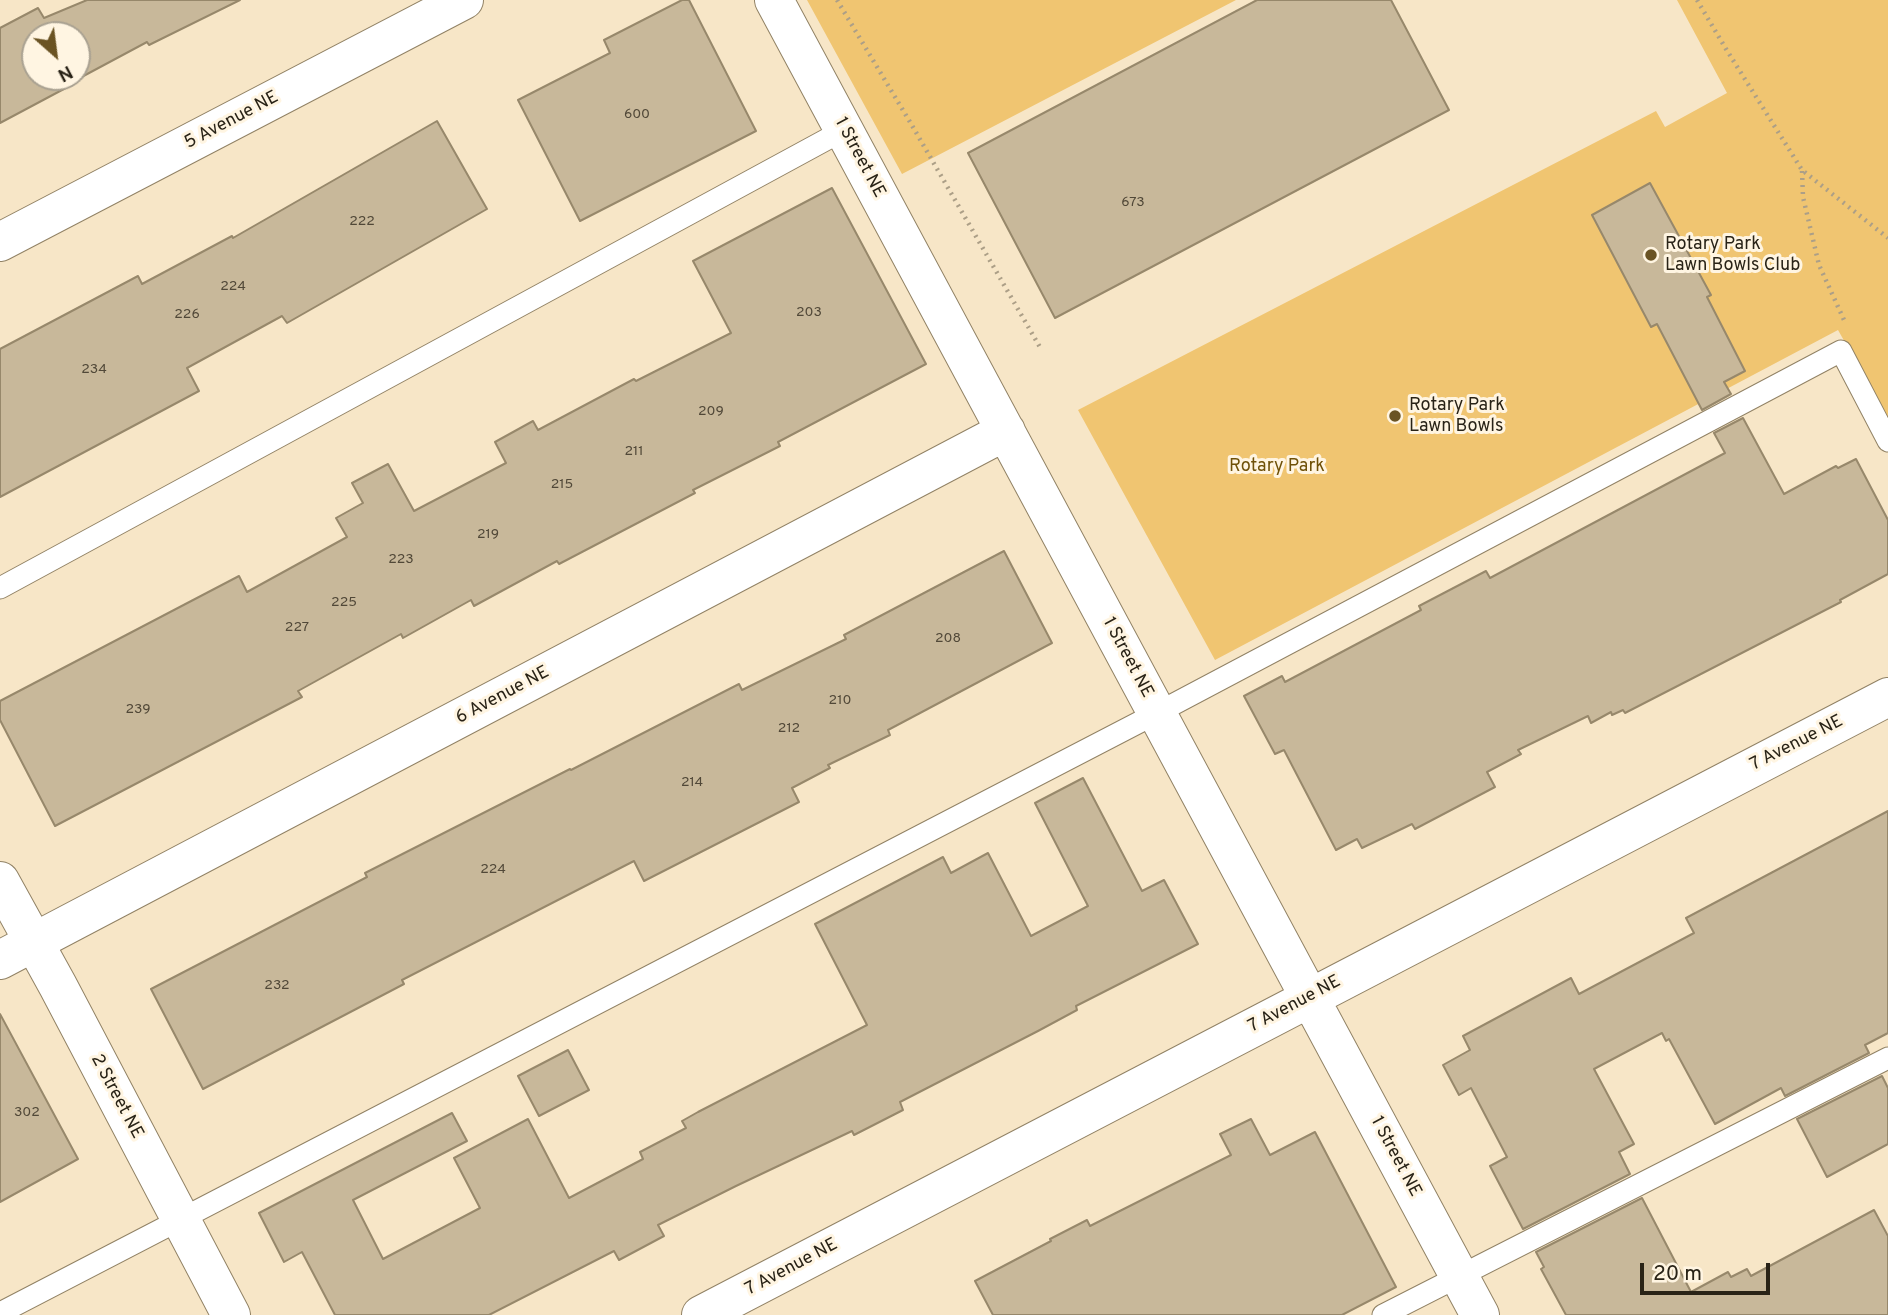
<!DOCTYPE html>
<style>
body{margin:0}
#map{position:relative;width:1888px;height:1315px;overflow:hidden;background:#f7e6c7;font-family:Overpass,sans-serif}
canvas{display:block}
.north{position:absolute;left:21px;top:21px;width:70px;height:70px;box-sizing:border-box;background:#fff5e2;border:2px solid #a9a191;border-radius:50%;rotate:152deg;font-size:19px;font-weight:700;line-height:28px;text-align:center;color:#292317}
.north::after{content:'';display:block;margin:auto;width:24px;height:32px;background:#6a5323;clip-path:polygon(50% 0,100% 100%,50% 72%,0 100%)}
.scale{position:absolute;left:1640px;top:1263px;width:130px;height:32px;box-sizing:border-box;border:4px solid #292317;border-top:0;padding-left:9px;font-size:21px;line-height:24px;white-space:nowrap;color:#292317;-webkit-text-stroke:5px #fff5e2;paint-order:stroke}
</style>
<div id="map">
<canvas width="1888" height="1315"></canvas>
<div class="north">N</div>
<div class="scale">20 m</div>
</div>
<script>
const ctx = document.querySelector('canvas').getContext('2d');
ctx.lineJoin = 'round';
function fill(path, color) { ctx.fillStyle = color; ctx.fill(path, 'evenodd'); }
function strokePath(path, color, width, dash) { ctx.strokeStyle = color; ctx.lineWidth = width; ctx.lineCap = dash ? 'butt' : 'round'; ctx.setLineDash(dash || []); ctx.stroke(path); }
function drawText(font, color, halo, rows, align = 'center') {
  ctx.font = font + ' Overpass,sans-serif'; ctx.lineWidth = 6; ctx.setLineDash([]); ctx.textBaseline = 'middle'; ctx.strokeStyle = halo; ctx.fillStyle = color; for (const [text, x, y, turn = 0] of rows) {
    ctx.save(); ctx.translate(x, y); ctx.rotate((+turn || 0) * Math.PI / 180); ctx.textAlign = isNaN(turn) ? turn : align; if (halo) ctx.strokeText(text, 0, 0); ctx.fillText(text, 0, 0); ctx.restore();
  }
}
fill(new Path2D(`
 M807,0H1236L902,174Z
 M1677,0H1888V418L1838,330L1215,660L1078,410L1656,111L1665,127L1727,93Z`), '#f0c571');
const building = new Path2D(`
 M87,0H240L149,45L147,42L76,80L77,82L0,123V28L38,8L44,18ZM35,35H77V77H35Z
 M682,0H689L756,131L580,221L518,100L610,53L604,40Z
 M1257,0H1391L1449,110L1055,318L968,153Z
 M437,121L487,209L287,323L282,316L187,368L199,391L0,497V349L138,276L142,284L232,236L233,238Z
 M1650,183L1711,295L1707,297L1745,371L1724,382L1731,394L1702,410L1657,324L1651,327L1592,215Z
 M832,188L926,364L778,442L780,446L693,490L695,493L559,564L557,561L474,606L471,600L403,638L401,634L298,691L302,697L55,826L0,720V701L239,576L247,592L347,537L336,518L363,503L352,483L388,464L414,511L506,463L495,442L533,421L538,430L634,379L636,381L731,333L693,261Z
 M1743,418L1784,494L1836,466L1838,468L1856,459L1888,520V574L1840,600L1841,602L1625,713L1623,710L1612,715L1611,712L1591,723L1588,716L1518,750L1521,754L1487,772L1495,787L1415,829L1412,824L1362,848L1357,839L1336,850L1284,750L1275,754L1244,696L1282,676L1285,682L1421,610L1419,606L1486,571L1490,578L1725,453L1714,433Z
 M1004,551L1052,643L888,730L890,735L828,765L830,768L792,788L799,802L644,881L634,861L402,980L404,984L203,1089L151,989L367,877L365,873L570,769L571,770L739,684L742,690L846,639L844,635Z
 M1083,778L1142,891L1164,880L1198,944L1076,1006L1077,1010L1038,1031L900,1102L903,1110L854,1135L852,1131L736,1186L658,1225L664,1236L619,1260L614,1251L489,1315H335L302,1252L284,1262L259,1213L452,1113L467,1141L353,1200L383,1259L480,1208L454,1158L528,1119L569,1198L643,1159L640,1152L686,1128L682,1121L698,1112L867,1025L815,924L943,857L951,873L988,853L1031,936L1088,906L1035,803Z
 M1888,811V1033L1865,1045L1869,1053L1785,1096L1781,1088L1715,1124L1669,1039L1666,1041L1662,1033L1594,1069L1634,1144L1619,1152L1630,1174L1523,1229L1490,1166L1507,1157L1471,1088L1459,1095L1443,1065L1470,1050L1463,1036L1571,978L1579,994L1694,933L1686,918Z
 M0,1014L78,1159L0,1202Z
 M568,1050L589,1090L539,1116L518,1076Z
 M1882,1076L1888,1088V1144L1827,1177L1797,1119Z
 M1251,1119L1270,1155L1315,1132L1396,1287L1342,1315H993L975,1281L1051,1241L1050,1239L1087,1220L1090,1226L1231,1155L1220,1134Z
 M1642,1198L1691,1292L1728,1272L1731,1277L1747,1269L1751,1276L1874,1210L1888,1236V1315H1566L1541,1269L1544,1267L1536,1252Z`);
fill(building, '#c8b89a');
strokePath(building, '#97886b', 2);
const lane = new Path2D(`
 M0,588L844,130
 M0,1313L1157,713L1841,351L1888,441
 M1383,1315L1888,1058`);
const street = new Path2D(`
 M774,0L1480,1315
 M0,242L464,0
 M0,881L58,986L231,1315
 M0,960L1006,431
 M701,1315L1888,697`);
strokePath(lane, '#918265', 23);
strokePath(street, '#918265', 40);
strokePath(new Path2D(`
 M837,0L910,122L1041,349
 M1697,0L1726,49L1802,170L1888,238
 M1802,171L1803,197L1819,265L1844,320`), '#ac9f87', 4.5, [2, 5]);
strokePath(lane, '#fff', 21);
strokePath(street, '#fff', 38);
for (const [x, y, r, color] of [
 [1651,255,7,"#6a5323"],
 [1395,416,7,"#6a5323"]
]) { const dot = new Path2D(); dot.arc(x, y, r, 0, 2 * Math.PI); ctx.fillStyle = color; ctx.fill(dot); strokePath(dot, '#fff5e2', 2.5); }
drawText('14px', '#514838', null, [
 ["600",637,115],
 ["673",1133,203],
 ["222",362,222],
 ["224",233,287],
 ["203",809,313],
 ["226",187,315],
 ["234",94,370],
 ["209",711,412],
 ["211",634,452],
 ["215",562,485],
 ["219",488,535],
 ["223",401,560],
 ["225",344,603],
 ["227",297,628],
 ["208",948,639],
 ["210",840,701],
 ["239",138,710],
 ["212",789,729],
 ["214",692,783],
 ["224",493,870],
 ["232",277,986],
 ["302",27,1113]
]);
drawText('18px', '#292317', '#fff5e2', [
 ["5 Avenue NE",232,121,-28],
 ["1 Street NE",859,158,62],
 ["1 Street NE",1127,658,62],
 ["6 Avenue NE",503,696,-28],
 ["7 Avenue NE",1797,744,-27],
 ["7 Avenue NE",1295,1005,-28],
 ["2 Street NE",116,1097,62],
 ["1 Street NE",1395,1157,62],
 ["7 Avenue NE",792,1268,-28]
]);
drawText('18px', '#292317', '#fff5e2', [
 ["Rotary Park",1665,245],
 ["Lawn Bowls Club",1665,266],
 ["Rotary Park",1409,406],
 ["Lawn Bowls",1409,427]
], 'left');
drawText('18px', '#6f5108', '#fff5e2', [
 ["Rotary Park",1277,467]
]);
</script>
